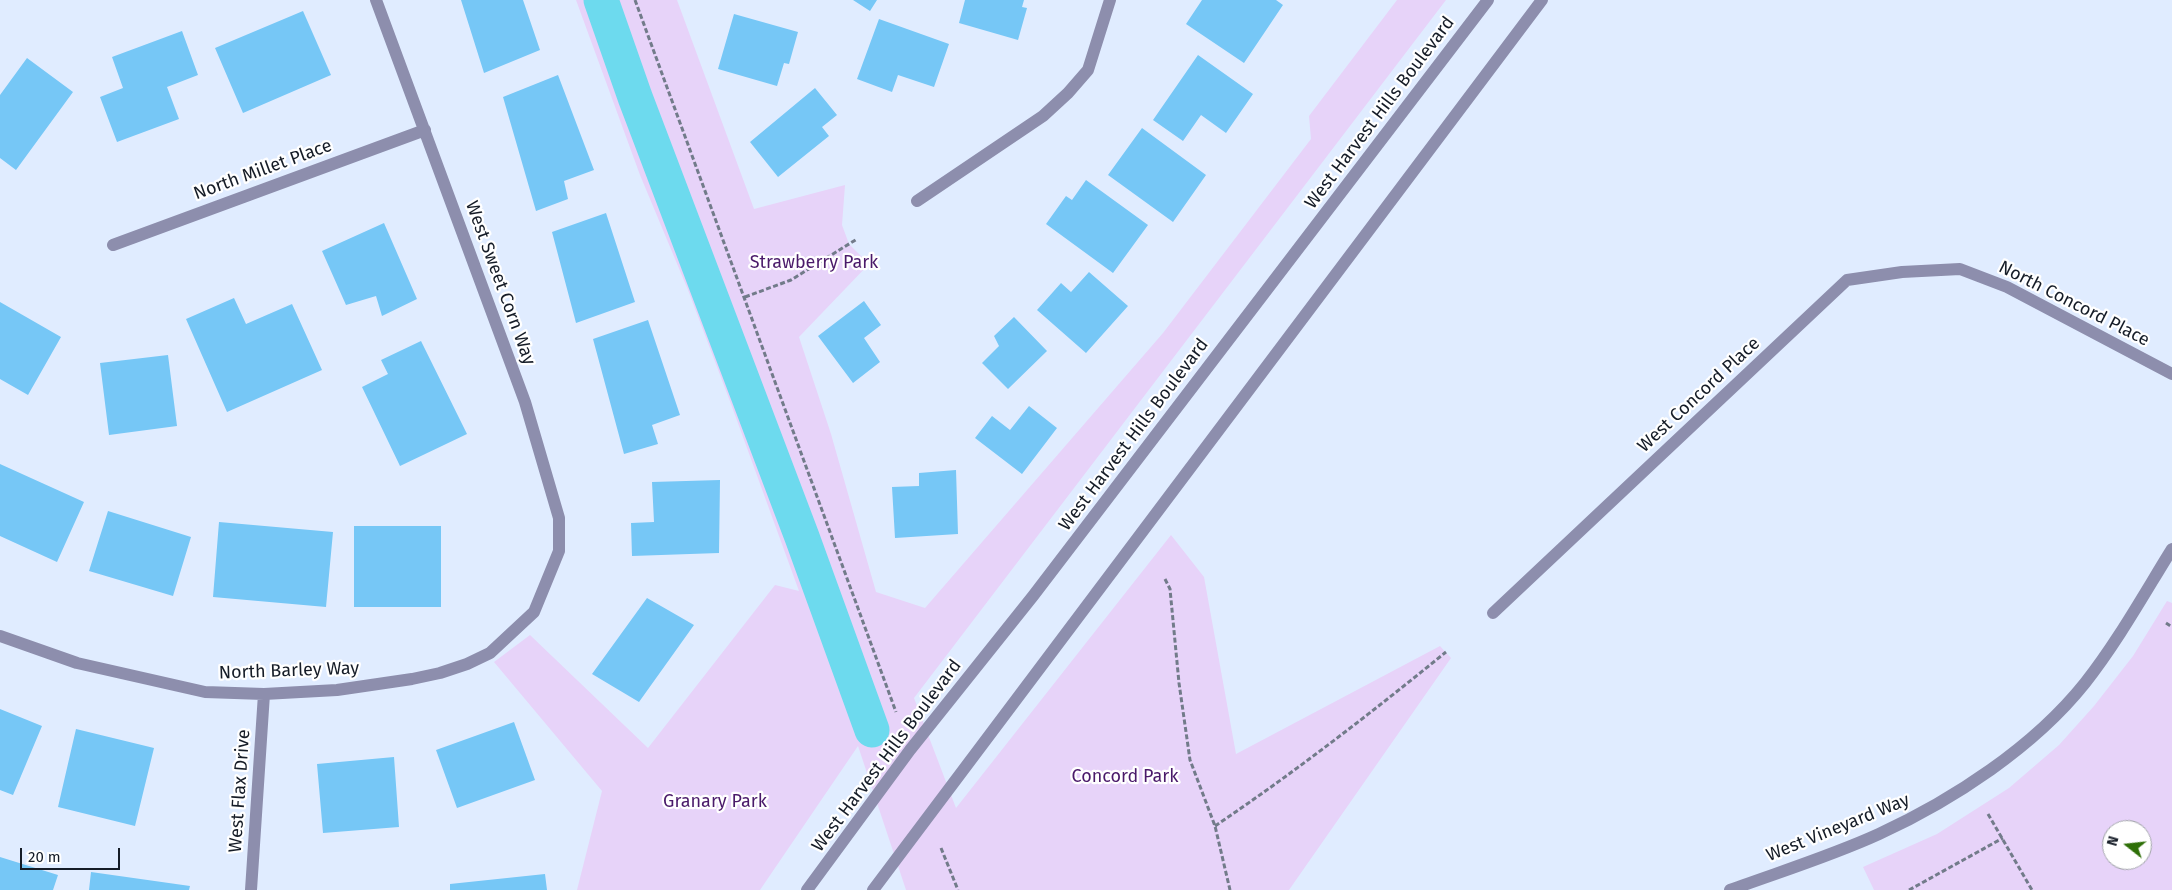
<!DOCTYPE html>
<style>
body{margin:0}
#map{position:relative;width:2172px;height:890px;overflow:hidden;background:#e0ecff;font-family:"Fira Sans",sans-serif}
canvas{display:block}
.north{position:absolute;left:2102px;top:820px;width:50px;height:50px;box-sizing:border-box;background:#fff;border:1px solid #a1a4a9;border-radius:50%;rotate:286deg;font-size:14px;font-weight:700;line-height:20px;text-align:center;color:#151c27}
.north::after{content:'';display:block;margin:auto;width:18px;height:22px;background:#2e6f07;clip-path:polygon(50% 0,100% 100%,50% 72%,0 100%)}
.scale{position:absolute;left:20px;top:848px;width:100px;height:22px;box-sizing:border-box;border:2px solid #151c27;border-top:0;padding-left:6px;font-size:15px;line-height:18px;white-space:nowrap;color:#151c27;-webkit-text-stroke:4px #fff;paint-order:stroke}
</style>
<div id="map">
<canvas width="2172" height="890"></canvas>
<div class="north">N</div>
<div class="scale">20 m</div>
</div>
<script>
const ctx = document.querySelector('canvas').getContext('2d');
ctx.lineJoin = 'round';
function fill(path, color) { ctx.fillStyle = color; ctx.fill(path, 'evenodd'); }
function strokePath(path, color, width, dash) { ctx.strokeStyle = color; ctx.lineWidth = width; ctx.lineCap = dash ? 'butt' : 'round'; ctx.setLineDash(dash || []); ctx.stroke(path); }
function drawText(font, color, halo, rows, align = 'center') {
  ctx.font = font + ' "Fira Sans",sans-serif'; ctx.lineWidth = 4.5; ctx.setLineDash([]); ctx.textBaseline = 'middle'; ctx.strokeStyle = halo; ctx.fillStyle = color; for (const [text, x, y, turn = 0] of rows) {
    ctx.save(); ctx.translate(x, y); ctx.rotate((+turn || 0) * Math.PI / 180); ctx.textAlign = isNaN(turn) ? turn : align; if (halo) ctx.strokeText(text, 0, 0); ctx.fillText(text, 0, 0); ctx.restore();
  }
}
fill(new Path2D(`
 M576,0H677L754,209L845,185L842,225L849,244L869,264L799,337L831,434L876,592L925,608L1163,333L1311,139L1309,116L1397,0H1446L914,698L956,808L1171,535L1204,577L1236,754L1440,646L1451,658L1289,890H906L858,746L760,890H577L602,791L494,662L530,635L648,748L775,585L799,591L731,404L688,290L640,175Z
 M2167,601L2172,603V890H1874L1863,867L1937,834L2009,788L2059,745L2094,706L2133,656ZM2112,830H2142V860H2112Z`), '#e7d3f9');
strokePath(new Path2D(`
 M601,0L635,97L802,537L872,730`), '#6ddaee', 35);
fill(new Path2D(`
 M461,0H523L540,50L484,73Z
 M853,0H877L870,11Z
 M965,0H1024L1022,7L1027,8L1018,40L959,23Z
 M1202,0H1276L1283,5L1244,63L1186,24Z
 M303,11L331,75L243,113L215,48Z
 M734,14L798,32L789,64L784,63L777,86L718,69Z
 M879,19L949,44L934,87L898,75L892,92L857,79Z
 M182,31L198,75L167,87L179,119L117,142L100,97L123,88L112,57Z
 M1198,55L1253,94L1226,133L1201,115L1183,141L1153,120Z
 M27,58L73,92L16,170L0,158V95Z
 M558,75L594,170L564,181L568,199L536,211L503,97Z
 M815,88L837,115L822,127L829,136L778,177L750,142Z
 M1142,128L1206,175L1173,222L1108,175Z
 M1086,180L1148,225L1113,273L1046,224L1066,196L1072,200Z
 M606,213L635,302L576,323L552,232Z
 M384,223L417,299L382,316L376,296L346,305L322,251Z
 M1089,272L1128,306L1086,353L1037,310L1061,283L1071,292Z
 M234,298L246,324L292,304L322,370L227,412L186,319Z
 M864,301L881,325L864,338L880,362L853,383L818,336Z
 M0,302L61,337L28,395L0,379Z
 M1014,317L1047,351L1008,389L982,363L999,346L994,336Z
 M648,320L680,415L652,425L658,444L624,454L593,339Z
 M421,341L467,434L400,466L362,387L388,374L381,360Z
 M168,355L177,426L109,435L100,363Z
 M1029,406L1057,428L1022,474L975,438L992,416L1010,430Z
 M0,464L84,502L57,562L0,536Z
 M956,470L958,534L895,538L892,487L919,486V473Z
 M720,480L719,553L632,556L631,523L654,522L652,482Z
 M108,511L191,537L173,596L89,571Z
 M219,522L333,532L326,607L213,597Z
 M354,526H441V607H354Z
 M647,598L694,625L639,702L592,674Z
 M0,709L42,726L13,795L0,790Z
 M514,722L535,780L457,808L436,750Z
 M76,729L154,748L135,826L58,807Z
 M394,757L399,827L323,833L317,764Z
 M0,857L58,875L53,890H0Z
 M91,872L190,886L189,890H89Z
 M545,874L547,890H450V884Z`), '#76c7f6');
strokePath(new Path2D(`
 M635,0L896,712
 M745,297L791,280L857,239
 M1165,579L1170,589L1179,683L1190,760L1215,826L1230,890
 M2166,623L2172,627
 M1988,814L2032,890
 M1215,826C1295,772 1371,713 1446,652
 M941,848L958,890
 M1909,890L2003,838`), '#727b8a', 3, [5, 2.5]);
strokePath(new Path2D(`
 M917,201L1043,116L1068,93L1088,70L1110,0
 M113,245L425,130
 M1493,613L1847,280L1902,272L1960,269L2007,287L2172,374
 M0,636L77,663L205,692L264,694L337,690L412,679L440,673L467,664L490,653L534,612L559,551V518L525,402L376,0
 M251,890L264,694
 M1730,890C1779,872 1831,856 1879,834C1953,800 2034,747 2085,683C2118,641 2144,594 2172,549`), '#8d8ead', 12);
strokePath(new Path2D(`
 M807,890L910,750L1033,596L1488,0
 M873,890L1542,0`), '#8d8ead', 12);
drawText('18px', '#151c27', '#fff', [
 ["West Harvest Hills Boulevard",1380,113,-53],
 ["North Millet Place",263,170,-20],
 ["West Sweet Corn Way",500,283,70],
 ["North Concord Place",2074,304,27],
 ["West Concord Place",1699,395,-43],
 ["West Harvest Hills Boulevard",1134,435,-53],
 ["North Barley Way",289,671,-2],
 ["West Harvest Hills Boulevard",887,756,-53],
 ["West Flax Drive",240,791,-86],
 ["West Vineyard Way",1838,828,-22]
]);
drawText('18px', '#4a1a6a', '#fff', [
 ["Strawberry Park",814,263],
 ["Concord Park",1125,777],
 ["Granary Park",715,802]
]);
</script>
